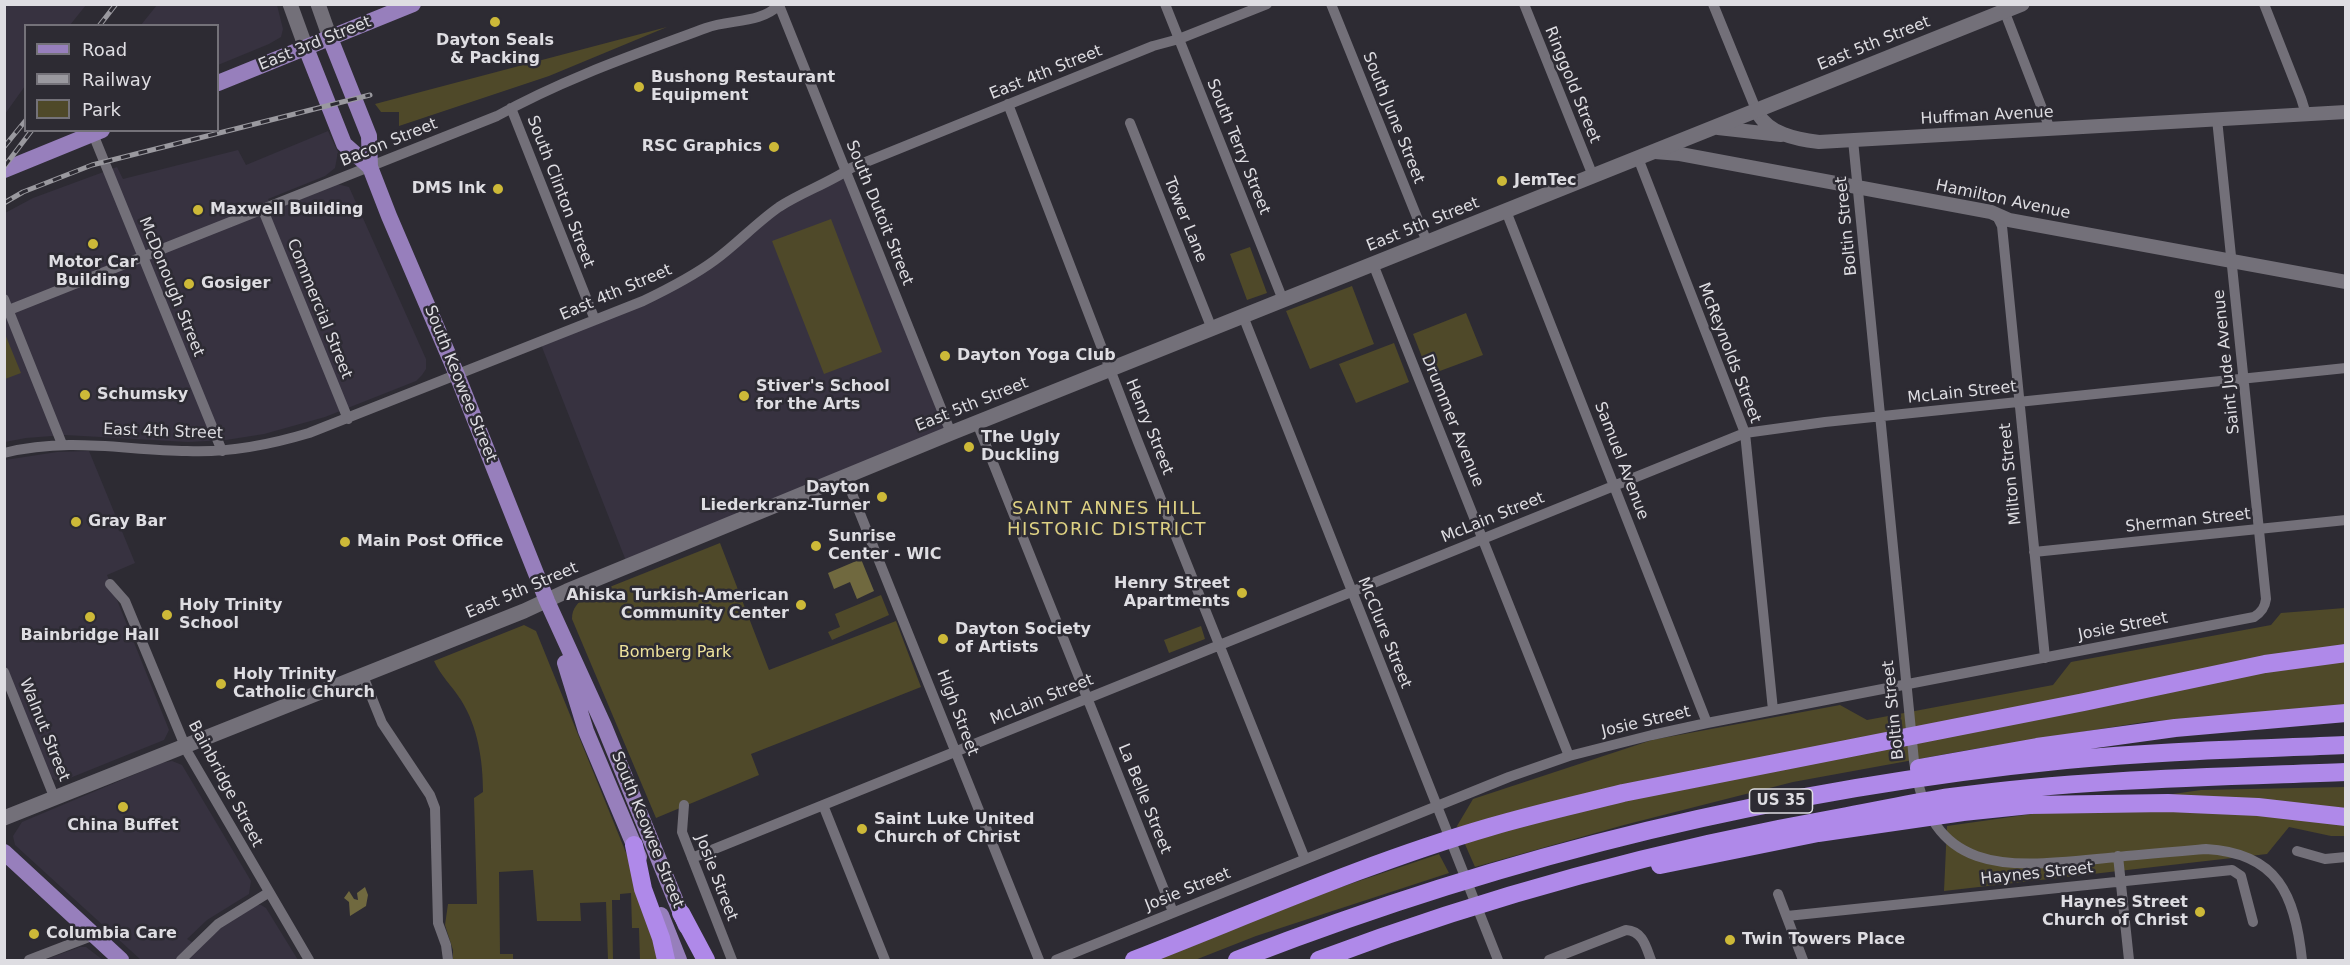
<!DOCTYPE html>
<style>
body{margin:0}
#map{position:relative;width:2350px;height:965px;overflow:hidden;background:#2d2b33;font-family:"DejaVu Sans",sans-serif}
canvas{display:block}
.frame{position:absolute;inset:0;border:6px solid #dedde2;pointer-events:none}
.legend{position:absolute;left:24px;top:24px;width:195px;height:108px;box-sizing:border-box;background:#2d2b33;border:2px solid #747279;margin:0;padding:8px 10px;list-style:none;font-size:18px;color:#dedde2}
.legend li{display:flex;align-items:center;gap:12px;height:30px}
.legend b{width:30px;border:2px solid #747279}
</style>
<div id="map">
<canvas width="2350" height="965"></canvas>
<div class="frame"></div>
<ul class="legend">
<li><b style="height:8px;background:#977fbc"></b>Road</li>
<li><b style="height:8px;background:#9a999f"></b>Railway</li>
<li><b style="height:16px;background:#4f4929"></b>Park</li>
</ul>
</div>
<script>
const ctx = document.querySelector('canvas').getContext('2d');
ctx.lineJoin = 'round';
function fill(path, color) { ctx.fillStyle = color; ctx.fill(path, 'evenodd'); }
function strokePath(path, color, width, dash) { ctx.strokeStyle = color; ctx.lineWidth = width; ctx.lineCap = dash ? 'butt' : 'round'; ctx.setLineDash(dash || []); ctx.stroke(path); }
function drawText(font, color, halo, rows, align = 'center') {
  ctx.font = font + ' "DejaVu Sans",sans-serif'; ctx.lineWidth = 5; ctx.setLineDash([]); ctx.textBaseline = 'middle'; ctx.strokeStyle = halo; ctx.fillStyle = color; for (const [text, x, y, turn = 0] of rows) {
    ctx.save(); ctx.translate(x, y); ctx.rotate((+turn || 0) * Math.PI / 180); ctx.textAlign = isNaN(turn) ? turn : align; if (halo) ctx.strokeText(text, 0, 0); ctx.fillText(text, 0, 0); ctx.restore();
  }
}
fill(new Path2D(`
 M5,4L86,5L70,25L26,26L25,86L5,114Z
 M277,5L283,29L281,37L269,44L218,65V26L141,25L157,5Z
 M328,131L338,152L335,168L325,176L268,199L275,212L279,208L337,184L349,187L426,359V369L422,375L416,381L325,417L264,434L226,440L188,442L65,435L26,438L5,442V213L33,198L117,167L123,179L238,150L246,165Z
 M847,171L951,433L628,566L540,342L676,285L754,226Z
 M89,451L135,563L107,575L169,730L164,740L65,780H55L49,775L5,663V460L57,452Z
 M172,761L182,765L251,881L249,894L207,920L187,939L200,947L228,921L255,905H261L266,908L298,960H141L15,845L13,836L22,822L162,763Z
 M80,947H86L103,960H44Z`), '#373240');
fill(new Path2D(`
 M667,27L549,76L399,126V112H381L375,104Z
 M831,219L882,352L824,374L772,241Z
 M1250,247L1267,293L1247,300L1230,254Z
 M1352,286L1374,344L1310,369L1286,311Z
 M1466,313L1483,355L1429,375L1413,334Z
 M5,334L21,373L5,379H4Z
 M1394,343L1409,382L1356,403L1339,364Z
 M720,543L769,670L896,621L921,687L751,754L759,775L656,818L572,619C572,608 578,602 587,596Z
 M881,595L889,615L832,640L828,632L840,627L835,614Z
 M2345,608V717L2151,721L1968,750L1793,782L1624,825L1475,867L1457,826L1473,799L1652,740L1840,705L1867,720L2053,685L2071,662L2271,625L2281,613Z
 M524,625L536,631L631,865L661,960H640L639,928H632L631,893L620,894V900H612L613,960H608L606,902L580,903L581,921H537L533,870L499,872L500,954H513V960H453V950L445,925L448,904H477L474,798L483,792C483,761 478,727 461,700C452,686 441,676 434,661Z
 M1201,626L1205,639L1169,653L1164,640Z
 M2345,787V836H2331L2289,827L2267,854L1944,891L1947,826L2201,790Z
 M1439,854L1449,873L1256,936L1195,960H1149L1273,910Z`), '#4f4929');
fill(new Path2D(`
 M861,559L874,591L857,599L850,582L834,589L828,573Z
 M365,887L368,895L366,906L350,916L349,902L344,898L349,891L354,899L358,900L357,893Z`), '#70693f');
strokePath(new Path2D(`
 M1165,4L1283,300
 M1331,4L1427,242
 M1524,4L1593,176
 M1713,4L1757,112
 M2264,4L2301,98L2306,114
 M2002,5L2050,129
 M1008,104L1138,442L1305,859
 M511,108L595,320
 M1130,123L1212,329
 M93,134L222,451
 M1853,140L1914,761C1930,875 2005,868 2097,859C2133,855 2170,852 2206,849C2278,853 2295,895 2302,960
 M1638,158L1745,433L1773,710
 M263,210L348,419
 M1506,211L1707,723
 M1997,216L2002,226L2045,658
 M1373,264L1569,756
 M4,299L62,444
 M9,310L497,116C563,79 636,54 706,28C730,19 760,24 779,5L951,433
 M1243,316L1498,960
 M977,423L1173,912
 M4,453C70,437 122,450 187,451C229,453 269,445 309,433L643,301C668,289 692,277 715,260C737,244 756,223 779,207C802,192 829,183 851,168L1153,46L1179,39L1267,4
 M845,476L1039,960
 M2034,552L2346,520
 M110,584L125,601L188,753L309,960
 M4,672L55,799
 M363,676L382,723L430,795L435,808L438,923L446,945L448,960
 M684,805L682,832L732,960
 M823,805L885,960
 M2297,851L2325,859L2346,857
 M2118,856L2129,960
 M692,858L1745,433L1825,422L2346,368
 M1778,894L1803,960
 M1787,916L2232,870L2241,876L2253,922
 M29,960L94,935
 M181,960L218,924L268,893
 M1056,960L1509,777L1569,756L1652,735L1707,723L2254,617C2262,612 2265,607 2266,599L2217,119
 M1549,960L1626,930C1643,931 1646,947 1651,960`), '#737079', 10);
strokePath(new Path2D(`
 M1757,112C1769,134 1795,139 1819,142L2346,112
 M1718,128L1781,135
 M1655,152L1680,154L1991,212L2009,220L2346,282`), '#737079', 14);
strokePath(new Path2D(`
 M290,4L306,48
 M318,4L330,38
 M4,818L524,611L567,591L951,433L2022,4`), '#737079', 15);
strokePath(new Path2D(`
 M330,38L369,136L370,167L389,216L457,375L547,601L604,726L686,926
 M306,48L344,144L370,167
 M218,83L413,4
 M4,170L102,130
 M565,663L586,731L639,857
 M4,852L121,960
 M661,915L679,960`), '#977fbc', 16);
strokePath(new Path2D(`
 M1919,768L2037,747L2175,728L2346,713
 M634,845L643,889L661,938L666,960
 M1660,865L1818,833L1963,812L2030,805L2168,803L2258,807L2346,817
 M681,913L706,960
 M1134,960C1252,914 1369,862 1490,827C1534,814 1579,804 1623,793L2084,702L2265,664L2346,653
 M1237,960C1503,856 1782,788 2066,760C2159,751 2253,749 2346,745
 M1319,960C1490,895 1666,848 1847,816C1881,810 1916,802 1951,797C2081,779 2214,777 2346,772`), '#af89e9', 18);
const rail = new Path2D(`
 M99,26L116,4
 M4,147L26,120
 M4,167L32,130
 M4,203L23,192L92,165L370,95`);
strokePath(rail, '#9a999f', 5);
strokePath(rail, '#2d2b33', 3, [9]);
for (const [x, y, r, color] of [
 [495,22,6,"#cdb938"],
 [639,87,6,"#cdb938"],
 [774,147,6,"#cdb938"],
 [1502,181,6,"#cdb938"],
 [498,189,6,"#cdb938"],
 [198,210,6,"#cdb938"],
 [93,244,6,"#cdb938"],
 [189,284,6,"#cdb938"],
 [945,356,6,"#cdb938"],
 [85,395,6,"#cdb938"],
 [744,396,6,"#cdb938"],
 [969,447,6,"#cdb938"],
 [882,497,6,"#cdb938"],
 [76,522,6,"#cdb938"],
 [345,542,6,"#cdb938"],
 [816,546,6,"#cdb938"],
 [1242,593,6,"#cdb938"],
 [801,605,6,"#cdb938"],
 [167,615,6,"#cdb938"],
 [90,617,6,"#cdb938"],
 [943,639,6,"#cdb938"],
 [221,684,6,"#cdb938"],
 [123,807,6,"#cdb938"],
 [862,829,6,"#cdb938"],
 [2200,912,6,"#cdb938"],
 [34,934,6,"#cdb938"],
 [1730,940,6,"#cdb938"]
]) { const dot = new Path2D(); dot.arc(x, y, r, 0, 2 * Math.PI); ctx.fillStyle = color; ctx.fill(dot); strokePath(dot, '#2d2b33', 2); }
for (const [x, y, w] of [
 [1781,801,63]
]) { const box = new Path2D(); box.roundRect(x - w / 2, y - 12, w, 24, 4.5); ctx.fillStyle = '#2d2b33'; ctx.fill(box); strokePath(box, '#dedde2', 1.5); }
drawText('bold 15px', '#dedde2', null, [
 ["US 35",1781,801]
]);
drawText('bold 16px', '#dedde2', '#2d2b33', [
 ["Dayton Seals",495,41,"center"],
 ["& Packing",495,59,"center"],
 ["Bushong Restaurant",651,78],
 ["Equipment",651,96],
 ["RSC Graphics",762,147,"right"],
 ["JemTec",1514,181],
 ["DMS Ink",486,189,"right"],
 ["Maxwell Building",210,210],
 ["Motor Car",93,263,"center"],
 ["Building",93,281,"center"],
 ["Gosiger",201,284],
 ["Dayton Yoga Club",957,356],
 ["Stiver's School",756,387],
 ["for the Arts",756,405],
 ["Schumsky",97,395],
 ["The Ugly",981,438],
 ["Duckling",981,456],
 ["Dayton",870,488,"right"],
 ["Liederkranz-Turner",870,506,"right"],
 ["Gray Bar",88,522],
 ["Sunrise",828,537],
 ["Center - WIC",828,555],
 ["Main Post Office",357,542],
 ["Henry Street",1230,584,"right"],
 ["Apartments",1230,602,"right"],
 ["Ahiska Turkish-American",789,596,"right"],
 ["Community Center",789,614,"right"],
 ["Holy Trinity",179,606],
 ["School",179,624],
 ["Dayton Society",955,630],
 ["of Artists",955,648],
 ["Bainbridge Hall",90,636,"center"],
 ["Holy Trinity",233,675],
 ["Catholic Church",233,693],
 ["Saint Luke United",874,820],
 ["Church of Christ",874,838],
 ["China Buffet",123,826,"center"],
 ["Haynes Street",2188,903,"right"],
 ["Church of Christ",2188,921,"right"],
 ["Columbia Care",46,934],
 ["Twin Towers Place",1742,940]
], 'left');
drawText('16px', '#dedde2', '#2d2b33', [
 ["East 3rd Street",315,44,-22],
 ["East 5th Street",1874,44,-22],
 ["East 4th Street",1046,73,-22],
 ["Ringgold Street",1572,85,68],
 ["Huffman Avenue",1987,116,-3],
 ["South June Street",1393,118,68],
 ["Bacon Street",389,143,-22],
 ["South Terry Street",1238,147,68],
 ["South Clinton Street",560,192,69],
 ["Hamilton Avenue",2003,200,12],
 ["South Dutoit Street",879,213,68],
 ["Tower Lane",1185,220,68],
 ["East 5th Street",1423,225,-22],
 ["Boltin Street",1847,226,-96],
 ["McDonough Street",171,287,68],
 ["East 4th Street",616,293,-23],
 ["Commercial Street",319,309,68],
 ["McReynolds Street",1729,353,69],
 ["Saint Jude Avenue",2227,362,-96],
 ["South Keowee Street",460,384,68],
 ["McLain Street",1962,393,-6],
 ["East 5th Street",972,405,-22],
 ["Drummer Avenue",1452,421,68],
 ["Henry Street",1149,427,68],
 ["East 4th Street",163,432,2],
 ["Samuel Avenue",1621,461,69],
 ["Milton Street",2011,474,-96],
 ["McLain Street",1493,518,-22],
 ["Sherman Street",2188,521,-6],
 ["East 5th Street",522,591,-23],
 ["Josie Street",2123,627,-11],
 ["McClure Street",1384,633,68],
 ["McLain Street",1042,700,-22],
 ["Boltin Street",1894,710,-96],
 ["High Street",957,713,69],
 ["Josie Street",1646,722,-13],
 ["Walnut Street",44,730,68],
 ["Bainbridge Street",225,784,62],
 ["La Belle Street",1144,799,68],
 ["South Keowee Street",647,830,68],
 ["Haynes Street",2037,874,-6],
 ["Josie Street",716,878,69],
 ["Josie Street",1188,890,-22]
]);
drawText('16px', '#eee29b', '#2d2b33', [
 ["Bomberg Park",675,653]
]);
ctx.letterSpacing = '1.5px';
drawText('18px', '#ded183', '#2d2b33', [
 ["SAINT ANNES HILL",1107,509],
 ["HISTORIC DISTRICT",1107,530]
]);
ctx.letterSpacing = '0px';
</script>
